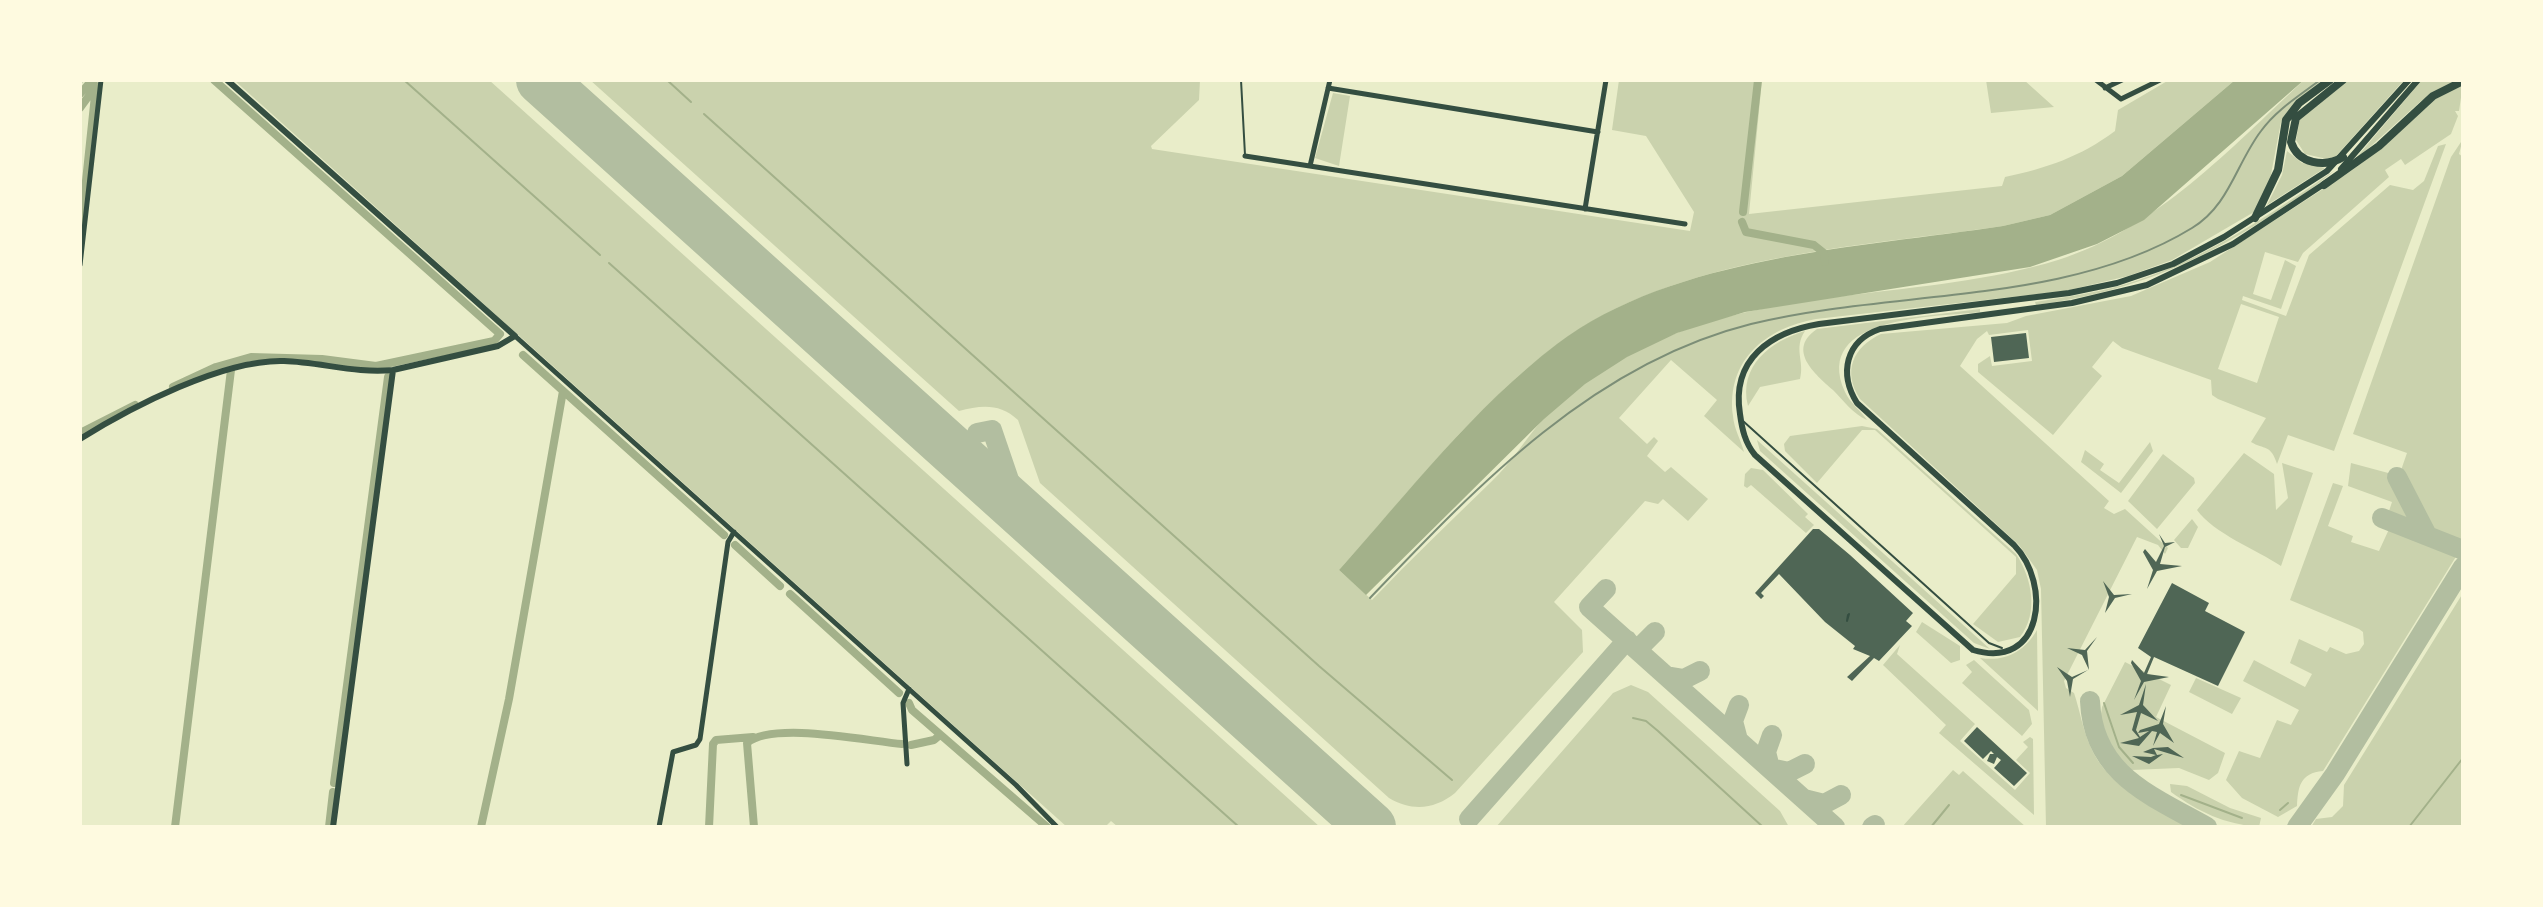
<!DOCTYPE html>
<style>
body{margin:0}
#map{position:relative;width:2543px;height:907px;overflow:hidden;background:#e9edc9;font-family:Spectral,serif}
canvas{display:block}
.frame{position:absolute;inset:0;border:82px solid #fefae0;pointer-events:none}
</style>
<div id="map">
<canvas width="2543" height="907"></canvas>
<div class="frame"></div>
</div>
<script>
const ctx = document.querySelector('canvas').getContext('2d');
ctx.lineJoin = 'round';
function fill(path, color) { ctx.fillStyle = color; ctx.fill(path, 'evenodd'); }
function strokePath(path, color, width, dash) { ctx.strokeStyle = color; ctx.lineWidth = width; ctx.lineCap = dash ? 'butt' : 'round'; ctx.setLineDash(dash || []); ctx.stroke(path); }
fill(new Path2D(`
 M234,80H489L1320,827H1118L1111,821L1105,827H1067Z
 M590,80H1200L1199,100L1151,146L1152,149L1690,231L1694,212L1646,136L1612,130L1619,80H1762L1749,214L2002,186L2005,177C2047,168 2080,157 2115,131L2118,110L2169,80H2235L2122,176L2050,215L2003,226C1860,247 1676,255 1558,344C1474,406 1409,493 1339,570L1372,600C1411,559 1452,520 1492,481C1511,463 1525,440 1542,420C1570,390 1609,365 1645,347C1773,284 1924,301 2058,260C2156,229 2231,148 2304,80H2326L2281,122L2269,185L2254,212L2172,260L2128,276L2065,291L1816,319C1766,328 1726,360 1733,416C1734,429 1741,440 1744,452L1704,416L1717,400L1671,360L1619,418L1647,444L1654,437L1658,441L1647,456L1665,472L1671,467L1708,499L1688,521L1663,499L1658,504L1645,501L1554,602L1582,630L1583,652L1455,793C1435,809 1413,812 1389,798L1040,483L1018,420C1000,403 981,405 959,411Z
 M2024,80L2054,107L1991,113L1986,80Z
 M2349,80H2404L2336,156L2327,159L2305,154L2296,140L2300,118Z
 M2422,80H2459L2421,101L2351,164Z
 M2463,84L2459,111H2455L2458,116L2451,134L2405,165L2401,159L2385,170L2389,177L2303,253L2298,262L2265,252L2253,294L2271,300L2285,260L2296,266L2281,309L2243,296L2242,300L2286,316L2309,255L2390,185L2413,190L2424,181L2438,146L2446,144L2334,451L2288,435L2277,464C2271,444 2264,450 2251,442L2266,418L2218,399L2212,395L2211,380L2122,348L2113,341L2092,367L2102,376L2053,435L1978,372V364L1990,356L1992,366L2032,361L2028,330L1989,335L1987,331L1977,339L1960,366L2109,501L2104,508L2114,514L2125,509L2168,548L2165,554L2158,545L2137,537L2064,681L2066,688L2074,693C2080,711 2083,731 2091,748C2108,787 2154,807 2188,827H2046L2041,589L2037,570L2019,545L1860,399C1842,371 1853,347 1881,334L2007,323L2026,316L2131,296L2210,262L2351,171L2379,150L2431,101ZM2241,304L2279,317L2257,383L2218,369Z
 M1333,93L1350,96L1339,166L1315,158Z
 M2463,139L2459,154L2463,157V545L2433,532L2399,476L2407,453L2353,434L2451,157Z
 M2287,151L2302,163L2325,168L2267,205L2282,175Z
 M2335,170C2315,188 2292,201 2270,216C2192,266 2128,292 2036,305L2035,302C2066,297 2096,293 2126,284C2201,262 2271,214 2335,170Z
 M1980,309V312C1938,317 1811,315 1845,392C1850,403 1862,412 1867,420C1853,414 1844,401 1833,390C1815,374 1786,350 1817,329Z
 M1805,331C1793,349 1805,361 1800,379L1760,387L1748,406C1738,366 1771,341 1805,331Z
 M1862,426L1877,429L2016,554C2032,578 2039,613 2020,637L1998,642L1973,624L2016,574V557L1875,430H1862L1817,483L1785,451L1784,444L1790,436Z
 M1757,440L1990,649L1974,643L1760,451Z
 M2150,442L2153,451L2121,493L2081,462L2085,450L2104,464L2100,470L2119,483Z
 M2244,453L2274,474L2276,510L2288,498L2282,463L2313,473L2281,566C2257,550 2213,533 2197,510Z
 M2163,454L2194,478L2195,483L2157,529L2128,501Z
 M2351,463L2392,474L2411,523L2388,514L2392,502L2348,486Z
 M1751,468L1763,470L1808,514L1805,517L1814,525L1806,533L1751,485L1747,488L1744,486L1745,474Z
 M2333,483L2343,486L2328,526L2353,536L2351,542L2379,551L2390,527L2457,555L2323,771C2300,773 2298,787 2297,806L2278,817L2242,798L2226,780L2239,751L2260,758L2277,720L2291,725L2299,710L2243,681L2254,660L2305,687L2312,674L2290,663L2299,639L2327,652L2330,647L2346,654L2359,651L2364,644L2363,632L2359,629L2290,600Z
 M2192,519L2198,527L2188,548H2181L2174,540Z
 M2463,593V827H2311L2316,819L2332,817L2343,806L2344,785Z
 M1922,622L1960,646V660L1951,663L1916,632Z
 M2037,630L2038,711L1980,658C2005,662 2024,652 2037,630Z
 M1900,645L1897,654L1975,724L1960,741L2015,790L2030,773L2016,760L2028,747L2023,742L2030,737L2033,739L2034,815L1939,733L1946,725L1883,665Z
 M1974,660L2029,710L2032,724L2022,736L1962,683L1972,672L1966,665Z
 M2125,662L2171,685L2156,717L2225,753L2218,773L2209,780L2179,768L2132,770L2121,762L2108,744L2100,721L2102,707Z
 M2196,678L2241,698L2232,714L2189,692Z
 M1631,685L1648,692L1780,811L1789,827H1496L1613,693Z
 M1953,770L1959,775L1963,771L2026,827H1902Z
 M2170,784L2187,786L2230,808L2261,818L2259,827C2224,824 2199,812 2171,792Z`), '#cad2ad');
fill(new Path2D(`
 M2235,80H2304L2144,220L2097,244L2030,267L1745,312L1677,333L1627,357L1585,384L1544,419L1366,595L1339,570C1408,493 1474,407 1557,344C1675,255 1860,248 2003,226L2050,215L2122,176Z`), '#a3b18a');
strokePath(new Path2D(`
 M404,80L600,255
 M667,80L691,102
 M704,114L1319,666L1452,780
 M609,263L1239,827
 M2104,703L2119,747L2133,763
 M1633,718L1646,721L1658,731L1763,827
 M2181,795L2242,818
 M2280,810L2288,803
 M1931,827L1949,805
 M2409,827L2463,758`), '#a3b18a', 2);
strokePath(new Path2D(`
 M80,94L92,80
 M80,108L96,86
 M1743,212L1758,80
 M1742,222L1746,232L1814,245L1824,253L1825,262
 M80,238L96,86
 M523,355L724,535
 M173,387L216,367L251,357L322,359L376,366L494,341L500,334L214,80
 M80,433L135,405
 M735,545L780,586
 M790,594L899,693
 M909,703L912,710L1047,827
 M911,745L934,740L940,735
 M334,783L388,377
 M175,827L231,370
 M329,827L333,792
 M481,827L509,699L563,391
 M709,827L713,744L716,740L753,737
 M754,827L747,743C773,721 867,741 902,744`), '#a3b18a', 8);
strokePath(new Path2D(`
 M977,433L992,430L1020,512
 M2397,477L2427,535
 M2382,518L2463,550
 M1606,589L1589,607L1835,827
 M1637,650L1655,632
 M1666,676L1684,679L1700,671
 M2090,701C2093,774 2150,795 2207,827
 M1772,735L1766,752L1770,768L1789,772L1805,764
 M1738,740L1733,721L1739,705
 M1804,799L1824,804L1841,795
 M1361,818L1376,827
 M1469,819L1627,640
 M1872,827L1875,825
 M2297,827L2335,774L2463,567`), '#b2bea0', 20);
strokePath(new Path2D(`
 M541,80L1371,827`), '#b2bea0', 50);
fill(new Path2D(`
 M2026,333L2029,358L1994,362L1991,337Z
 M1813,529H1819L1850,555L1913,613L1906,621L1912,626L1879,661L1874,658L1852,681L1847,677L1870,656L1853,649L1855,646L1825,622L1779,574L1761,593L1764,596L1761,599L1755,593Z
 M2159,534L2165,543L2175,542L2165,547L2160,564L2182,566L2157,571L2147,589L2153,570L2143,552L2145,549L2156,562L2164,546Z
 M2103,581L2114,595L2132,594L2115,598L2105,613L2109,597Z
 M2172,583L2209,603L2205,611L2245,632L2218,686L2154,657L2147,674L2169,677L2144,682L2134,700L2141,681L2131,663L2132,660L2144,673L2151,657L2138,648Z
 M2097,637L2087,651L2089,670L2082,655L2067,648L2085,650Z
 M2057,667L2072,677L2088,670L2073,679L2070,697L2067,681Z
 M2146,684L2143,705L2158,721L2141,713L2136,730L2140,737L2149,731L2138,733L2140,730L2159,724L2166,706L2163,724L2174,743L2160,733L2153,746L2157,732L2152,731L2139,746L2120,743L2139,738L2132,730L2137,712L2120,715L2139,705Z
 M1977,727L2027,773L2014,786L1994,768L2001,760L1997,757L1994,764L1987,761L1990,754H1994L1991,751L1983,759L1964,741Z
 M2168,747L2184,758L2154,749L2157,755L2163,754L2149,764L2132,756L2151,757L2156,755L2143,752L2153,748Z`), '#4f6655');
strokePath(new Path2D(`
 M1848,615L1847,621L1849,614`), '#344e41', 2);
strokePath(new Path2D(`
 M1241,80L1245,155
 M1743,421L1989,643L2002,648`), '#344e41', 2);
strokePath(new Path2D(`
 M2096,80L2121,99L2160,80
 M80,81V80
 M1328,88L1598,132
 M2105,88L2122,80
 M1245,156L1685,224
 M1310,166L1330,80
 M1585,209L1606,80
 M80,265L101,80
 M515,336L1016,785L1057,827
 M907,764L903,703L909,689
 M659,827L673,752L696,745L700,739L728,542L734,532`), '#344e41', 5);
strokePath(new Path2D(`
 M2341,169L2418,80
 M2327,182L2233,244L2147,285L2072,303L1880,329C1845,341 1839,374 1857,403L2014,545C2052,584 2043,671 1973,650L1755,455C1745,443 1742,429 1740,414C1731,359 1771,332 1819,324L2069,293L2117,283L2173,264L2224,237L2327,171L2409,80
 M80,439C131,407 224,359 284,361C320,362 357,374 393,370L498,346L515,336L227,80
 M333,827L393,370`), '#344e41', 6);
strokePath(new Path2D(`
 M2343,157C2325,168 2298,164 2291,142L2296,118L2343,80
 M2324,185L2379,146L2433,96L2463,81
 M2255,218L2278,170L2286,120L2299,103L2330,80`), '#344e41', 8);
strokePath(new Path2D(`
 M1370,598C1478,485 1594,363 1751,324C1892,289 2065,306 2192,228C2229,206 2236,164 2261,131C2276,110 2299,96 2320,80`), '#7c8e77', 2);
</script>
